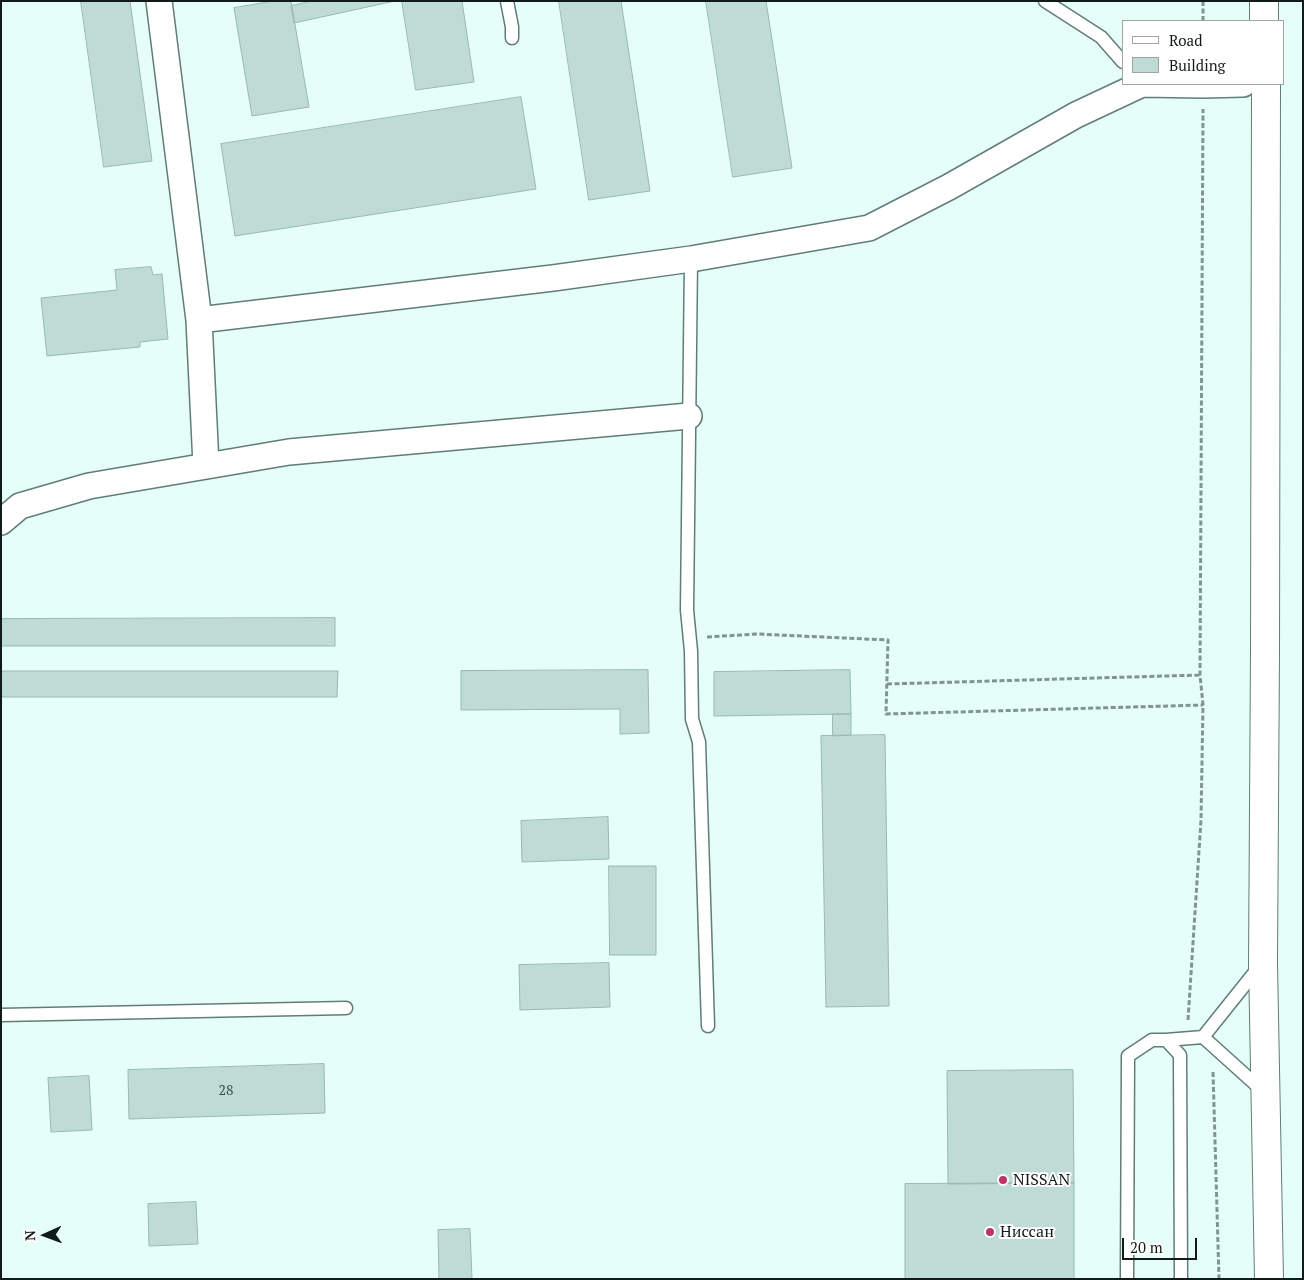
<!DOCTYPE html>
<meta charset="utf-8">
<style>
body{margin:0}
#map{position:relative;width:1304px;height:1280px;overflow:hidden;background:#e5fef8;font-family:"PT Serif",serif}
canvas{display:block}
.frame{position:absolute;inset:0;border:2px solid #111c1a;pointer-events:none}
.legend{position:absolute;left:1122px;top:20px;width:162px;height:65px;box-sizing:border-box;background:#fff;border:1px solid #a0a4a3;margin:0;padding:6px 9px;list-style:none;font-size:15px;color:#111c1a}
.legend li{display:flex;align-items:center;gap:10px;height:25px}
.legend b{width:25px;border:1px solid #a0a4a3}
.north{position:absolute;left:20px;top:1210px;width:50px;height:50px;-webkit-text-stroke:4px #fff;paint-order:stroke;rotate:268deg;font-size:14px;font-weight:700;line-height:20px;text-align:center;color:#111c1a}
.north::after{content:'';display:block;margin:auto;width:18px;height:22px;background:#111c1a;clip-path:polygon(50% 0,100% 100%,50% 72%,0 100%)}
.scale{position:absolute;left:1122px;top:1238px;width:75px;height:22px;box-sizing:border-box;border:2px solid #111c1a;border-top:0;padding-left:6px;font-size:15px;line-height:18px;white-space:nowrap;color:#111c1a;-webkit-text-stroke:4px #fff;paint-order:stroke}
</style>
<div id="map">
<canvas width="1304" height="1280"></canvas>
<div class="frame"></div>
<ul class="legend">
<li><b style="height:6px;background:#fff"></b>Road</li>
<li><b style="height:14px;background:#bedcd5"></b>Building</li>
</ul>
<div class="north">N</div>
<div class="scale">20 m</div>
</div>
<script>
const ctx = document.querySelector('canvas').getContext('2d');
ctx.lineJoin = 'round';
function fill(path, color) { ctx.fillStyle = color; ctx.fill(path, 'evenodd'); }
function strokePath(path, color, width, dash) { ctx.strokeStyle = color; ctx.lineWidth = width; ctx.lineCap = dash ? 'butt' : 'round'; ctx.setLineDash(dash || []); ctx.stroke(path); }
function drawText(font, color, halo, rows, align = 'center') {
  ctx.font = font + ' "PT Serif",serif'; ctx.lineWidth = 4; ctx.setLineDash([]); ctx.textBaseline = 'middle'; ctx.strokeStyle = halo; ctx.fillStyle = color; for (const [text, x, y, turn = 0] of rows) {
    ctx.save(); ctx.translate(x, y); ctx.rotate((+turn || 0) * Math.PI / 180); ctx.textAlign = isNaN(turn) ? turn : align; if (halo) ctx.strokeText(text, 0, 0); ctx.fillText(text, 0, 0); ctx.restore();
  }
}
const building = new Path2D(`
 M81,1H130L152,161L104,167Z
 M274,1H291L309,107L252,116L234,8Z
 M312,1H395L294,23L291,6Z
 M402,1H462L474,82L416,90Z
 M559,1H621L650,191L589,200Z
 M706,1H766L792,168L733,177Z
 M521,97L536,189L235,236L221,144Z
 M151,267L153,275L162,274L168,339L140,342V347L47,356L41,298L117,290L115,270Z
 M335,618V646H1V619Z
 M648,670L649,733L620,734V709L461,710V671Z
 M850,670L851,714L714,716V672Z
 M1,671H338L337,697H1Z
 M833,714H851V735L833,736Z
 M885,735L889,1006L826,1007L821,736Z
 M608,817L609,859L522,862L521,821Z
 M609,866H656V955H610Z
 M609,963L610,1007L520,1010L519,965Z
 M324,1064L325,1113L129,1119L128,1070Z
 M1073,1070L1074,1183L948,1184L947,1071Z
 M89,1076L92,1130L51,1132L48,1078Z
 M1074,1183V1279H905V1184Z
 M196,1202L198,1244L149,1246L148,1204Z
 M470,1229L472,1279H439L438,1230Z`);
fill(building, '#bedcd5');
strokePath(building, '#9ab7b1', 1);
const lane = new Path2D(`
 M507,1L512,27V38
 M1045,1L1101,37L1123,62
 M691,259L687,610L691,651L692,719L699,742L708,1026
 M1,1015L346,1008
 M1203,1037L1259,967
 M1166,1040L1203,1037L1263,1091
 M1127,1279L1128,1056L1152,1040H1166L1180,1055L1181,1279`);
const street = new Path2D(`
 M159,1L199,320L206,465
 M199,320L553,278L691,259L869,228L949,187L1076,115L1142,84L1203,85L1243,84
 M1,522L20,506L89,486L289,452L689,416`);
const primary = new Path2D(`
 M1264,1V21
 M1266,84L1265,653L1263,963L1269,1279`);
strokePath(lane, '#617d77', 15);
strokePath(street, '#617d77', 28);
strokePath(primary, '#617d77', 30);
strokePath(new Path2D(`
 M1203,1V21
 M707,637L757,634L888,640L886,714L1203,705
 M887,684L1200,675
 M1188,1020L1201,820L1203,705L1200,675L1203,109
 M1213,1072L1219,1279`), '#829490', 3, [5, 2.5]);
strokePath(lane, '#fff', 12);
strokePath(street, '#fff', 25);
strokePath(primary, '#fff', 28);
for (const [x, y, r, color] of [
 [1003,1180,5,"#be336b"],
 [990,1232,5,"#be336b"]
]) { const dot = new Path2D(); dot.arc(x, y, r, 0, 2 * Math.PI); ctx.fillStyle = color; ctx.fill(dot); strokePath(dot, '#fff', 2); }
drawText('14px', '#3c4c49', null, [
 ["28",226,1091]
]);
drawText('16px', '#111c1a', '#fff', [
 ["NISSAN",1013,1180],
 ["Ниссан",1000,1232]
], 'left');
</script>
